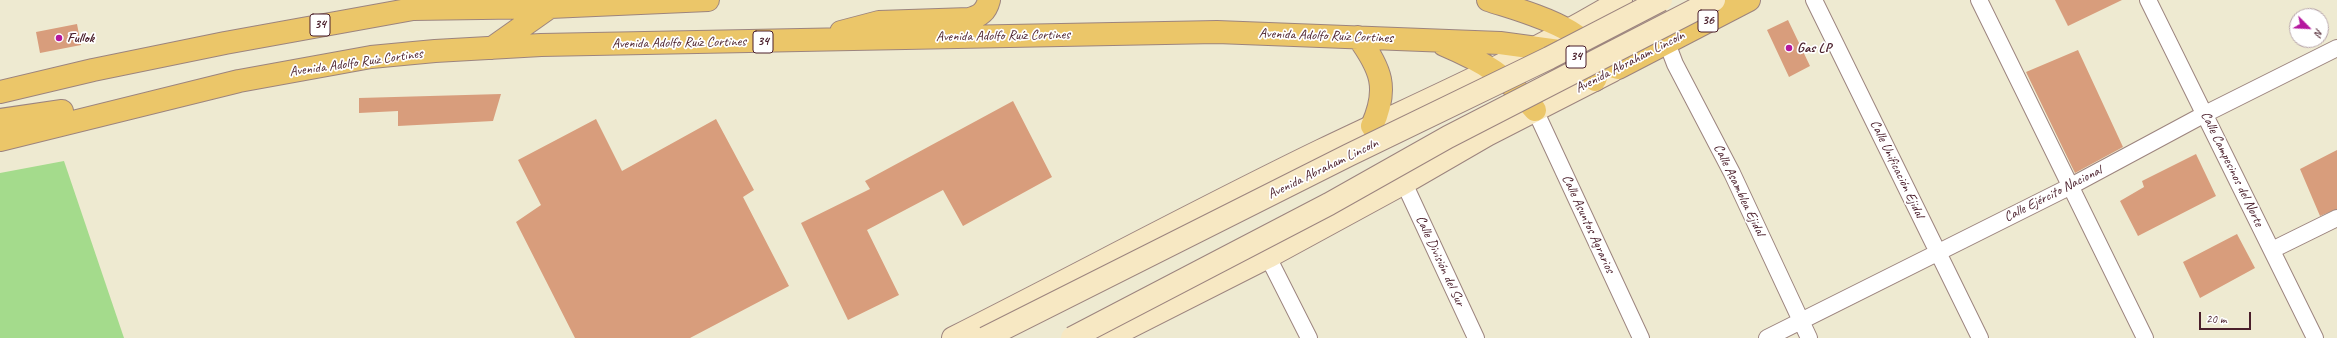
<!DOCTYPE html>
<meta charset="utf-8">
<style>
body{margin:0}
#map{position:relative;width:2337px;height:338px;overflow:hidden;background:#eeead1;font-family:Caveat,sans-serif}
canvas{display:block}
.north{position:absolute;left:2289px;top:8px;width:40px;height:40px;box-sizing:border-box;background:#fff;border:1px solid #b7a5aa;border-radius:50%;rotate:114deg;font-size:11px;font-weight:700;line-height:16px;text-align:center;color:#4a1f2b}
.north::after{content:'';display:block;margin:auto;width:14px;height:18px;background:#b5179e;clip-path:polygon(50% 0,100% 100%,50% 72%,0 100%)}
.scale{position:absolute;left:2199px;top:312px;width:52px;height:18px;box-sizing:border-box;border:2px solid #4a1f2b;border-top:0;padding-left:5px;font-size:12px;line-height:14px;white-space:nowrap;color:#4a1f2b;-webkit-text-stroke:3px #fff;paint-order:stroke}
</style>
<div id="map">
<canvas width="2337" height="338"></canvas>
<div class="north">N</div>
<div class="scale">20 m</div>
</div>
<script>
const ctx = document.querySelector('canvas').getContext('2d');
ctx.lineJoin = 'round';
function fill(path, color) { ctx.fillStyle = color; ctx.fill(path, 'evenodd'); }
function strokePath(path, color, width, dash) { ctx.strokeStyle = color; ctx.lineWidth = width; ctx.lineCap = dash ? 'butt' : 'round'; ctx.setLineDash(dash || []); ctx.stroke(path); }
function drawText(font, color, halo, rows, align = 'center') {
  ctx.font = font + ' Caveat,sans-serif'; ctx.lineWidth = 3.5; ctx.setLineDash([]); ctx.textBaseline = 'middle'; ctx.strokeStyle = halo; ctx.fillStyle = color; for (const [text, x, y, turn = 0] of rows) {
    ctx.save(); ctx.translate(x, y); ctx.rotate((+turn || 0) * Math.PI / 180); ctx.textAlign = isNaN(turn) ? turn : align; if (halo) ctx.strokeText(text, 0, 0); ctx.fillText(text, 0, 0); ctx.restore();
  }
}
fill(new Path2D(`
 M64,161L124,338H0V173Z`), '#a4db8c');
fill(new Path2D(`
 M2055,0H2122L2068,26Z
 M1788,20L1810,66L1789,77L1767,30Z
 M77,24L81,45L40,53L36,32Z
 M2078,50L2123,147L2075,173L2026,72Z
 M501,94L493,121L398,126V111L359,113V98Z
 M1013,101L1052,177L963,226L943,190L867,230L899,295L848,320L801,223L870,189L865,181Z
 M596,119L622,171L716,119L754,190L743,197L789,286L690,338H575L516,222L541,205L518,160Z
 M2337,150V209L2320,216L2300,169Z
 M2196,154L2216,196L2138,236L2120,201L2144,187L2142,181Z
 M2237,234L2255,268L2200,298L2183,262Z`), '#d89d7c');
const street = new Path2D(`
 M1814,0L1980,338
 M1979,0L2145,338
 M2148,0L2315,338
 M1667,43L1675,64L1732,173L1809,338
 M1535,110L1641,338
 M1404,183L1476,338
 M2272,250L2337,218
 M1268,257L1309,338
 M1767,338L2071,186L2205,114L2337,48`);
const secondary = new Path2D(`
 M953,338C1076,276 1198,210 1322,150C1422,102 1525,58 1621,0
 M1108,338L1268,257L1404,183L1487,135L1612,71`);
const primary = new Path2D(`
 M1488,0C1520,11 1615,33 1595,80
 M841,32L879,22L969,19C980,16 986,12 989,0
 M1358,37C1381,69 1389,88 1372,126
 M1444,45C1484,62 1507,76 1535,110
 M492,48L550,7
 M0,92L93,70L225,43L413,9L550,7L708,0
 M0,120L62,111
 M0,140L239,81L371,57L435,51L541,45L1217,32L1500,43L1559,51L1618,68L1749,0`);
strokePath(street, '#9c847e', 18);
strokePath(secondary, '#9c847e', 24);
strokePath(primary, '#9c847e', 24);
strokePath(street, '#fff', 16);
strokePath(secondary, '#f7e8c3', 22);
strokePath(primary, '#ebc669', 22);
const secondaryBridge = new Path2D(`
 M985,338L1349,155L1549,58L1661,0
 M1072,338L1329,204L1448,137L1714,0`);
strokePath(secondaryBridge, '#9c847e', 24, []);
strokePath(secondaryBridge, '#f7e8c3', 22);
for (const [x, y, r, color] of [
 [59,38,4,"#b5179e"],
 [1789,48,4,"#b5179e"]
]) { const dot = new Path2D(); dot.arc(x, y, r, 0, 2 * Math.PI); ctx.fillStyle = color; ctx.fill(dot); strokePath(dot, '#fff', 1.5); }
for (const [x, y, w] of [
 [1708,21,20],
 [320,25,20],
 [763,42,20],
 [1576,57,20]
]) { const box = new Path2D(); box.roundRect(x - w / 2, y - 11, w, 22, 3); ctx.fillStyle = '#fff'; ctx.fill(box); strokePath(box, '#4a1f2b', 1); }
drawText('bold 13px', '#4a1f2b', null, [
 ["36",1708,21],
 ["34",320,25],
 ["34",763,42],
 ["34",1576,57]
]);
drawText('14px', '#4a1f2b', '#fff', [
 ["Avenida Adolfo Ruíz Cortines",1003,36,-1],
 ["Avenida Adolfo Ruíz Cortines",1326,36,2],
 ["Avenida Adolfo Ruíz Cortines",679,43,-1],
 ["Avenida Abraham Lincoln",1630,62,-27],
 ["Avenida Adolfo Ruíz Cortines",356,63,-8],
 ["Avenida Abraham Lincoln",1323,169,-26],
 ["Calle Unificación Ejidal",1897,169,64],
 ["Calle Campesinos del Norte",2232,169,64],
 ["Calle Asamblea Ejidal",1739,190,64],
 ["Calle Ejército Nacional",2053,194,-27],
 ["Calle Asuntos Agrarios",1588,224,65],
 ["Calle División del Sur",1440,261,65]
]);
drawText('bold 14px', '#4a1f2b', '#fff', [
 ["Fullok",67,38],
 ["Gas LP",1797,48]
], 'left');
</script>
